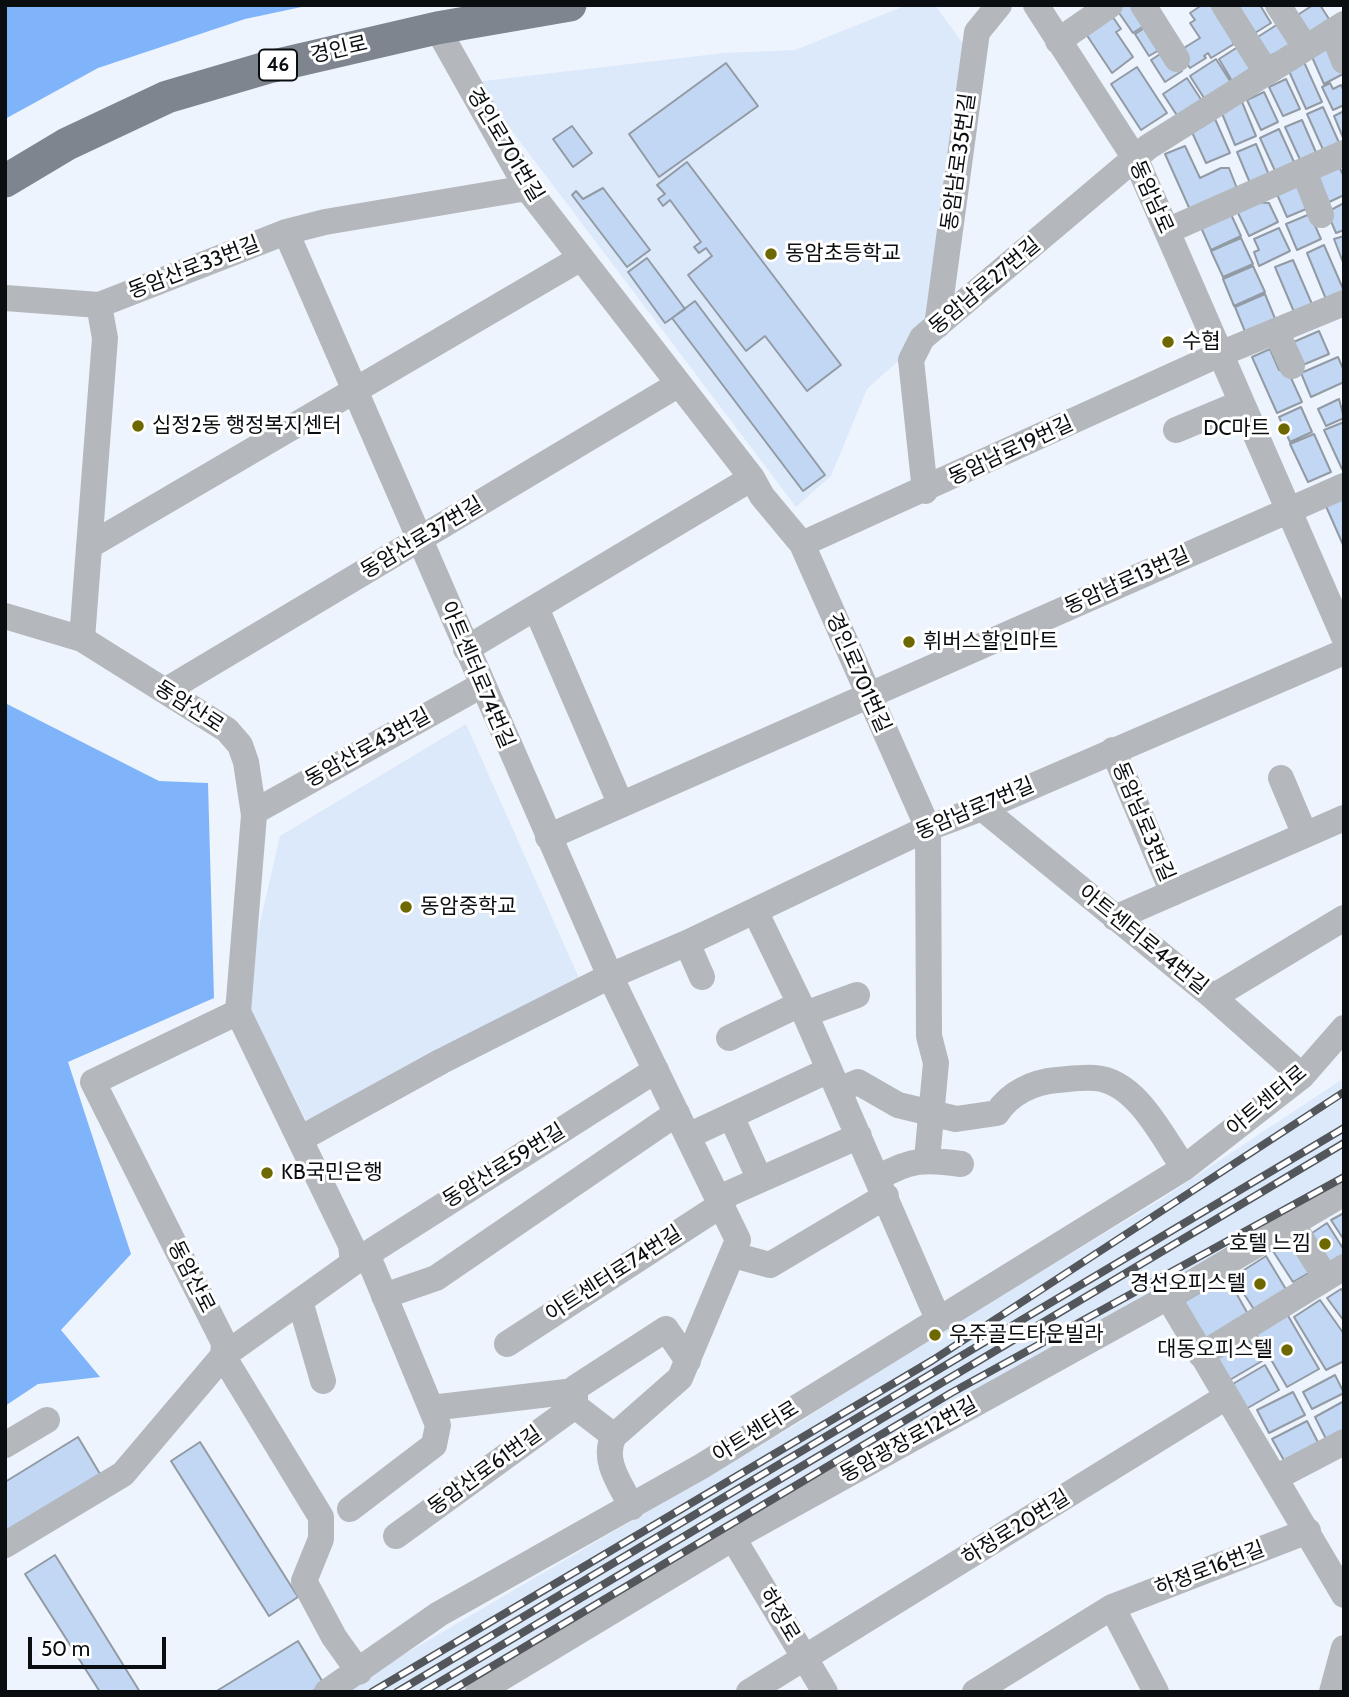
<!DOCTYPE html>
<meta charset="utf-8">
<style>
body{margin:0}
#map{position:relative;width:1349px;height:1697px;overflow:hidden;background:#eef4fd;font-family:Cabin,sans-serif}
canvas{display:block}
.frame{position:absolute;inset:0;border:7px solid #0b0e11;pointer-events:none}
.scale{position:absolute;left:28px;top:1637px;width:138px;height:32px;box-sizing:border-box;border:4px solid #0b0e11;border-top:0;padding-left:9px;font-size:21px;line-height:24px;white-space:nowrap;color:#0b0e11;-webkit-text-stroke:5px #fff;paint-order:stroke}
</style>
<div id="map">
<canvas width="1349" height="1697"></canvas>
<div class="frame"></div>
<div class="scale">50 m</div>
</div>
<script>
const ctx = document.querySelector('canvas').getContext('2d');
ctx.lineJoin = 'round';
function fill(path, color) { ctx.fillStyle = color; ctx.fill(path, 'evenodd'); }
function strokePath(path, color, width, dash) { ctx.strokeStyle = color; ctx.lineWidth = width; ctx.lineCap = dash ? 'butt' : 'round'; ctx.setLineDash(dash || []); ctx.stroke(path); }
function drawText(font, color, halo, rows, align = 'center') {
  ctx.font = font + ' Cabin,"Noto Sans KR",sans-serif'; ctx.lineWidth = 6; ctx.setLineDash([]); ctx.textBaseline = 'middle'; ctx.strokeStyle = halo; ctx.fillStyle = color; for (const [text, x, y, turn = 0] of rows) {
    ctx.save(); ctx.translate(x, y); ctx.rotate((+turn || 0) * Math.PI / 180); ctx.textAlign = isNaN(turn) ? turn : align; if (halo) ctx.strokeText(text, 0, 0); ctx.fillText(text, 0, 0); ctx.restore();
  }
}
fill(new Path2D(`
 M907,5H935L970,53L928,325L905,355L867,389L831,476L796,507L475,82L724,53L795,50Z
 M466,724L579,978L312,1132L243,996L280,836Z
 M1344,1078V1189L470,1692H340L797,1424L916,1347L1160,1200Z`), '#dce9fa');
fill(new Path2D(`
 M5,5H311L245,19L98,68L5,119Z
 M5,703L159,781L208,783L214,998L68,1062L131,1254L61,1330L100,1377L38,1384L5,1406Z`), '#7fb4fb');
const building = new Path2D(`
 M1125,5H1139L1150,22L1133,33L1117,10Z
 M1202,5H1215L1234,44L1211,58L1208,53L1204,56L1206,58L1190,68L1179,51L1200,38L1190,23L1195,20L1190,13Z
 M1236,5H1260L1271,23L1255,33Z
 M1313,5H1320L1329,19L1307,41L1293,18Z
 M1110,13L1121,29L1116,32L1133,57L1112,73L1084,31Z
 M1151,24L1166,46L1149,56L1135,34Z
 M1278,24L1292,46L1265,58L1253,40Z
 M1331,43L1343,74L1324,84L1312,57Z
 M1241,45L1255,66L1232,81L1219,59Z
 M1168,49L1182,71L1165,82L1151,60Z
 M1216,59L1232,84L1206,101L1190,76Z
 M1304,62L1322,102L1306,109L1288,69Z
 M726,63L758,106L659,177L629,134Z
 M1137,67L1167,113L1141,130L1111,84Z
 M1187,78L1202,101L1178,117L1163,94Z
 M1286,79L1300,109L1283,116L1269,87Z
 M1330,83L1333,89L1341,85L1344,91V105L1333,110L1322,87Z
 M1264,92L1278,122L1261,130L1247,100Z
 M1242,102L1256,136L1235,145L1221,111Z
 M1323,107L1341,147L1325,154L1307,114Z
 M1344,111V140L1334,116Z
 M1215,119L1230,153L1206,163L1191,130Z
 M1302,120L1318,157L1302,164L1285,127Z
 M572,126L592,153L573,167L553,139Z
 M1279,129L1295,164L1276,173L1260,138Z
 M1256,144L1269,175L1250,183L1237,152Z
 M1185,146L1200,178L1221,168H1229L1238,191L1191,212L1165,154Z
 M687,162L841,365L807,391L765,336L746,351L688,275L712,256L706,248L699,253L694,247L701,242L670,200L663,206L658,199L665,194L657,185Z
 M1338,164L1344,177V195L1325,204L1312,176Z
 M1300,181L1311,207L1287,217L1276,192Z
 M603,188L650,250L627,267L572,195L576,191L583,199Z
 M1255,202L1269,203L1278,222L1249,236L1237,211Z
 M1344,203V230L1336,233L1327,212Z
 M1229,210L1241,236L1211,250L1199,223Z
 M1310,214L1321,239L1297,250L1286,224Z
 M1279,228L1290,251L1259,266L1254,252L1259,250L1254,239Z
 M1344,236V265L1334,239Z
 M1241,238L1253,264L1223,277L1211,251Z
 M1324,245L1344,291L1328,304L1307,253Z
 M647,258L685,309L665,323L628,272Z
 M1293,260L1315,311L1297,319L1275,267Z
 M1253,266L1265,292L1234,306L1223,279Z
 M1265,294L1276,321L1246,334L1235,307Z
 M695,301L825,475L803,491L672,318Z
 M1319,331L1329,354L1298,367L1289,344Z
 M1270,349L1279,370L1286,367L1302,402L1277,413L1252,357Z
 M1338,357L1344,371V382L1311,397L1301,373Z
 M1339,399L1344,418L1326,426L1318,409Z
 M1301,407L1312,432L1290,442L1279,417Z
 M1344,422V468L1342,469L1324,430Z
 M1314,434L1331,472L1308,482L1290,444Z
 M1344,495V547L1325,504Z
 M1344,1213V1240L1331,1220Z
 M1327,1223L1344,1250V1259L1326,1269L1306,1237Z
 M1293,1235L1314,1270L1293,1282L1271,1248Z
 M1266,1256L1287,1291L1255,1311L1233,1277Z
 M1227,1277L1248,1314L1204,1340L1182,1303Z
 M1341,1289L1344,1292V1321L1327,1298Z
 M1320,1300L1344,1334V1361L1326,1370L1294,1317Z
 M1287,1314L1319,1369L1287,1387L1255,1332Z
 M1246,1335L1262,1361L1228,1381L1212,1356Z
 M1265,1365L1279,1390L1246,1409L1231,1385Z
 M1335,1375L1344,1393L1312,1409L1303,1392Z
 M1293,1392L1305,1415L1269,1433L1257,1410Z
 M1344,1401V1432L1327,1441L1315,1417Z
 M1307,1421L1320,1446L1286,1464L1272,1439Z
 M78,1437L103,1479L5,1540V1482Z
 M200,1442L298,1597L269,1616L171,1461Z
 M55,1555L140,1692H100L25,1574Z
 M298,1641L324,1684L311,1692H215Z`);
fill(building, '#c1d7f4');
strokePath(building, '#929aa4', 2);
strokePath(new Path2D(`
 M1036,5L1136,160L1344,637
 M1143,5L1177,59
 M1224,5L1266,72
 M1278,5L1305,47
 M437,28L527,188L752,478L762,496L802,544L928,828L929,1036L936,1063L927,1159
 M1332,31L1344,61
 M1058,41L1110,5
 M1304,171L1321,215
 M1167,231L1344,153
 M286,232L610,976L738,1240L680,1378L614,1436C601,1460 621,1485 632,1507
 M5,298L99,305
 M937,326L977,32L999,5
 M1276,331L1292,366
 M1176,430L1241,403
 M925,491L911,360L922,338L1148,147L1344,24
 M802,544L1220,354L1344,303
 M89,546L581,258
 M536,608L621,805
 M5,616L82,639L227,730L240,745L246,762L254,815L238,1012L351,1245L353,1263
 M82,639L105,338L99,305L286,232L325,222L527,188
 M466,649L752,478
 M165,691L679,384
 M1113,750L1173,893
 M1281,778L1305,835
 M982,808L1213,997L1302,1076
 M254,812L482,685
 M548,837L1344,486
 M755,911L805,1014L938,1319
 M1115,918L1344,818
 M687,943L702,977
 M1213,997L1344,918
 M238,1012L93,1082L224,1343L223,1356L321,1517V1539L304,1581L334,1637L359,1672
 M805,1014L857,995
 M729,1038L800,1004
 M838,1090L858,1082L898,1105L956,1119L997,1113C1010,1093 1033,1082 1057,1080C1069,1079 1083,1077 1095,1078C1137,1081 1163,1138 1184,1168
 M731,1116L760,1180
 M688,1136L829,1070
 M300,1139L442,1061L610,976L687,943L928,828L982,808L1344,652
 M878,1178C910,1159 925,1159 961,1164
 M1292,1224L1326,1278
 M733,1255L770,1265L886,1196
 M384,1296L436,1278L677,1113
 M1168,1297L1344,1595
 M300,1301L323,1381
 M507,1344L721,1205L728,1194L859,1136
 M1201,1355L1344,1267
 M431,1408L566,1392L575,1406L614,1436
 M5,1445L47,1420
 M1275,1478L1344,1442
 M350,1509L434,1445L438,1425L367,1254
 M396,1536L575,1406V1388L666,1329L688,1361
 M733,1538L825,1692
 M5,1545L123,1474L223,1356L353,1263L656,1070
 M1112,1607L1156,1692
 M327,1692L439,1614L702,1466L1184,1168L1302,1076L1344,1028
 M478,1692L733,1538L1168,1297L1344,1193
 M749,1692L1226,1397
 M975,1692L1112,1607L1308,1531
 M1332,1692L1344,1648`), '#b4b8bc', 26);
strokePath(new Path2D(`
 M5,181L67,144L167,97L269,67L437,28L570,5`), '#7f858e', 33);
const rail = new Path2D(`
 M372,1692L933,1360L1344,1092
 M397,1692L1344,1128
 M423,1692L1344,1143
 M449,1692L951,1393L1344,1177`);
strokePath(rail, '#53575c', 8);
strokePath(rail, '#fff', 5, [16]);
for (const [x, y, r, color] of [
 [771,254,7,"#6e6800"],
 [1168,342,7,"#6e6800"],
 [138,426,7,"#6e6800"],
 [1284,429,7,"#6e6800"],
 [909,642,7,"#6e6800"],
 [406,907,7,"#6e6800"],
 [267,1173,7,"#6e6800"],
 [1325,1244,7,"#6e6800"],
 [1260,1284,7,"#6e6800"],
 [935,1335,7,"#6e6800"],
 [1287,1350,7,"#6e6800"]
]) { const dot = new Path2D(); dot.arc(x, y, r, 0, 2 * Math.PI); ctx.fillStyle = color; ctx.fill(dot); strokePath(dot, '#fff', 2.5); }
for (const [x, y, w] of [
 [278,65,38]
]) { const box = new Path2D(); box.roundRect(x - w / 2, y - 15.5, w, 31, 5); ctx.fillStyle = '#fff'; ctx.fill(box); strokePath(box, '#0b0e11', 2); }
drawText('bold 19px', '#0b0e11', null, [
 ["46",278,65]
]);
drawText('21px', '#0b0e11', '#fff', [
 ["경인로",339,50,-13],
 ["경인로701번길",505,145,59],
 ["동암남로35번길",959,162,-82],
 ["동암남로",1151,197,66],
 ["동암산로33번길",194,268,-21],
 ["동암남로27번길",985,286,-40],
 ["동암남로19번길",1011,451,-25],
 ["동암산로37번길",422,538,-31],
 ["동암남로13번길",1127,581,-24],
 ["경인로701번길",858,673,66],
 ["아트센터로74번길",477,675,67],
 ["동암산로",189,707,33],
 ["동암산로43번길",368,748,-29],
 ["동암남로7번길",975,809,-23],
 ["동암남로3번길",1143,822,67],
 ["아트센터로44번길",1143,940,39],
 ["아트센터로",1267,1101,-40],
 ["동암산로59번길",504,1166,-32],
 ["아트센터로74번길",614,1274,-33],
 ["동암산로",191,1277,63],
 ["아트센터로",756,1432,-32],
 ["동암광장로12번길",909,1440,-29],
 ["동암산로61번길",485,1471,-36],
 ["하정로20번길",1016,1528,-32],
 ["하정로16번길",1210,1569,-21],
 ["하정로",779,1615,59]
]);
drawText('21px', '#0b0e11', '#fff', [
 ["동암초등학교",785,254],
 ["수협",1182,342],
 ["십정2동 행정복지센터",152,426],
 ["DC마트",1270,429,"right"],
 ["휘버스할인마트",923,642],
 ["동암중학교",420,907],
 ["KB국민은행",281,1173],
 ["호텔 느낌",1311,1244,"right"],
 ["경선오피스텔",1246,1284,"right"],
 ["우주골드타운빌라",949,1335],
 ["대동오피스텔",1273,1350,"right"]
], 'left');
</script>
